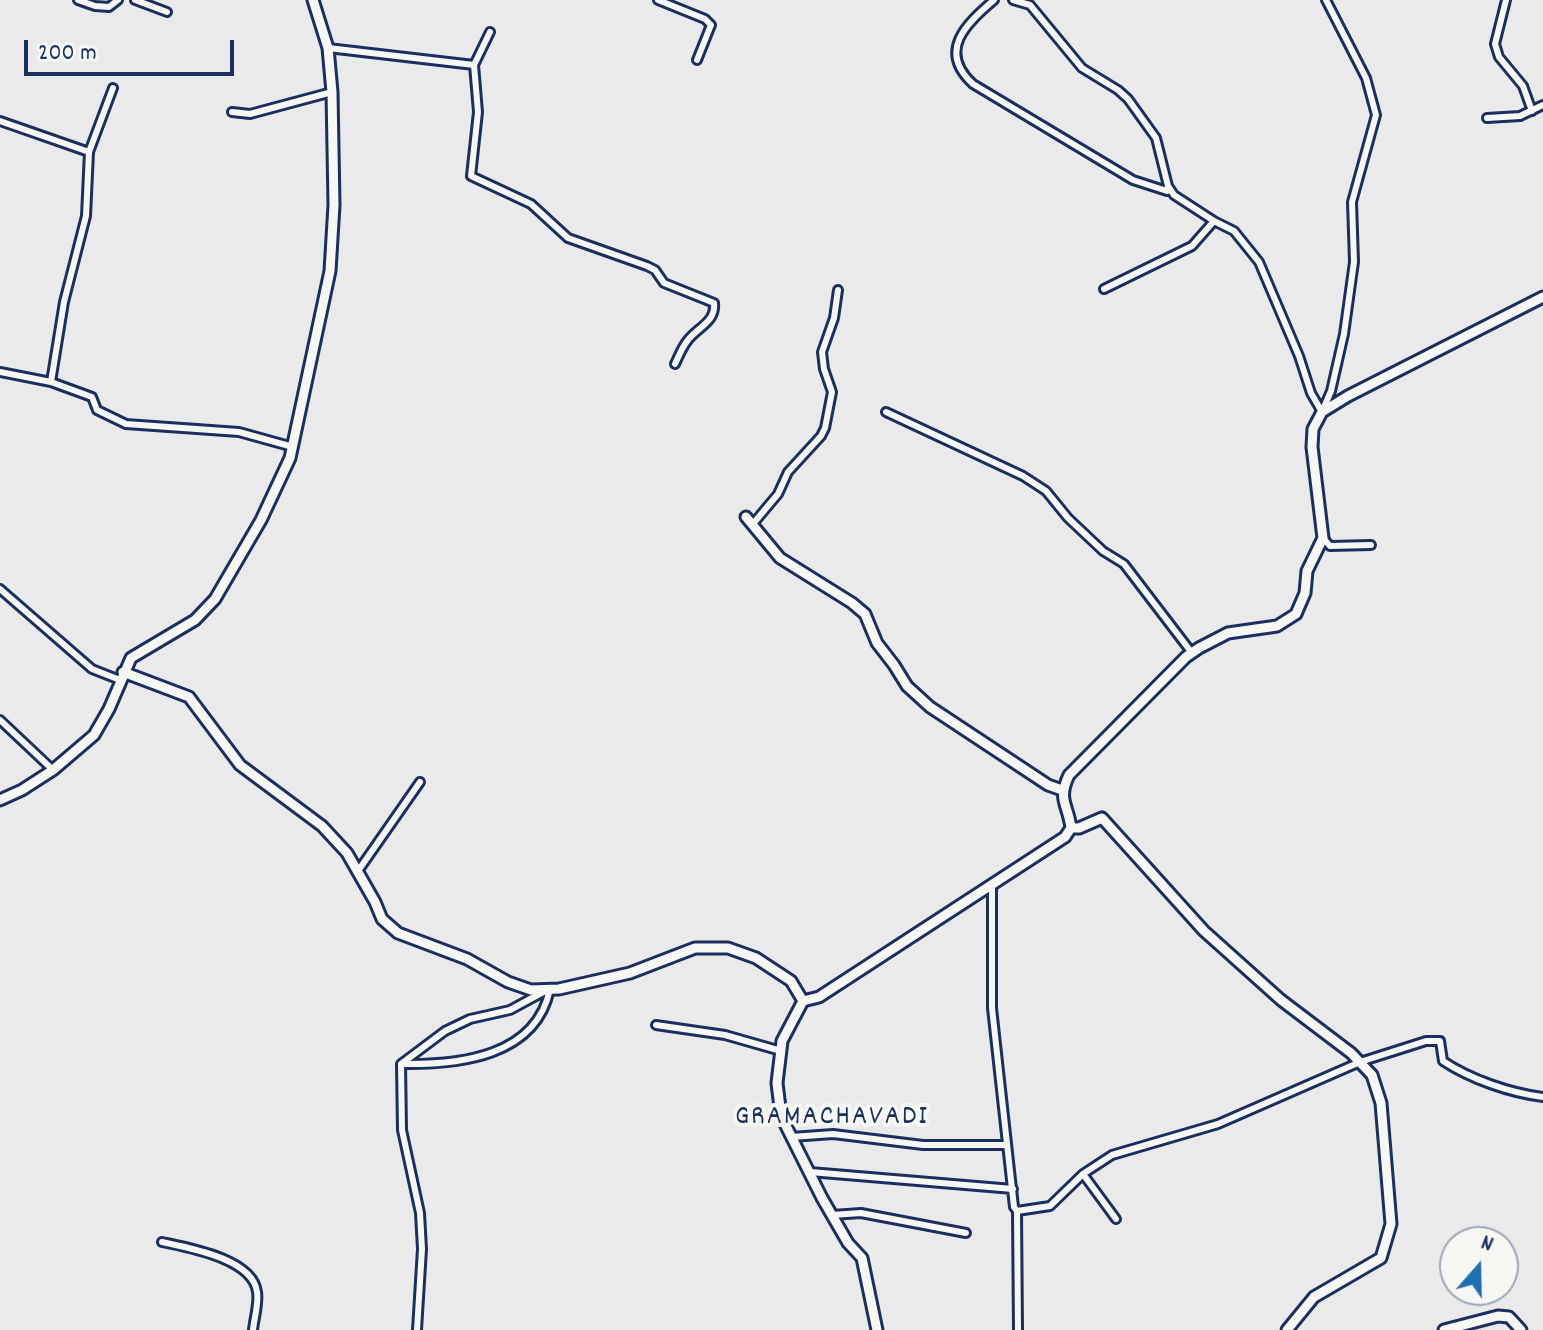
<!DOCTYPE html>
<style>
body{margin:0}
#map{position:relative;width:1543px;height:1330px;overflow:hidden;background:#e9eae9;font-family:Dekko,sans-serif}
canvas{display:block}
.north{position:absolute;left:1439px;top:1226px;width:80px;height:80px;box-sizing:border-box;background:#f6f6f2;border:2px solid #9ea6b7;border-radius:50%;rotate:20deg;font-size:22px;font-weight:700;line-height:32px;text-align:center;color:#1b2f5e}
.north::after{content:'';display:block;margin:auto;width:28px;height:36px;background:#1f6fb2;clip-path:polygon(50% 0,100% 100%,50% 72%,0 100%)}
.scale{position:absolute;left:24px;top:40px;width:210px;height:36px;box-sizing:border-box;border:4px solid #1b2f5e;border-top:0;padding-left:10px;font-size:24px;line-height:28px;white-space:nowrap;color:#1b2f5e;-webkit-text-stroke:6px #f6f6f2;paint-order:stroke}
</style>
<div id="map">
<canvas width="1543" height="1330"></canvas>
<div class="north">N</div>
<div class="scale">200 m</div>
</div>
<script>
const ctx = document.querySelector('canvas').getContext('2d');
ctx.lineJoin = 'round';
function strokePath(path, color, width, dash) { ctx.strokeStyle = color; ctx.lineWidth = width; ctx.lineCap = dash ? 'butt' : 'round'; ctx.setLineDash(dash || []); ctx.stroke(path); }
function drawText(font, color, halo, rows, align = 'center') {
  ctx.font = font + ' Dekko,sans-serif'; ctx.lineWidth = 8; ctx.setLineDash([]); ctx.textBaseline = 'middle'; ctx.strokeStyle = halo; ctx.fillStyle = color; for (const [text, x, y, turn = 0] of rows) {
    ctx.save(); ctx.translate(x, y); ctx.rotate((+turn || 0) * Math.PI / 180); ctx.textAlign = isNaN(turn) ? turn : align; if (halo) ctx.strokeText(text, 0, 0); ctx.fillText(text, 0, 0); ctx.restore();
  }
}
const street = new Path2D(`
 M78,0L95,6L109,7L118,0
 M135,0L167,12
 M658,0L705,19L711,25L697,60
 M994,0C966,24 937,51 973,84L1133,180L1167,191L1168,186
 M1013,0L1030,5L1082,68L1118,90L1128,99L1156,138L1168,186L1174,195L1214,221L1234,231L1259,262L1299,356L1311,393L1322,412L1331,391L1344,334L1354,262L1352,202L1376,115L1366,78L1326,0
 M1506,0L1495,44L1499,57L1523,86L1532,111
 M490,32L474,65L478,112L471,176L531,204L568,238L647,266L655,270L664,283L714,303C716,322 698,327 688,340C682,347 679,356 675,364
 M328,48L474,65
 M232,112L250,114L332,92
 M1487,118L1520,116L1543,105
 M0,121L89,152
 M1104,289L1192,246L1214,221
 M0,372L51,382L92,397L97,410L126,424L239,432L293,447
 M51,382L64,302L86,216L89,152L113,88
 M886,412L1023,476L1046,491L1068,518L1103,551L1124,564L1192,653
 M752,525L778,494L788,472L821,436L825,428L832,392L824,369L822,352L834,318L838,290
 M1323,538L1330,546L1371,545
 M0,589L92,669L120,680
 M0,720L53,770
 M358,871L420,782
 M992,885V1008L1014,1207L1017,1211L1018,1330
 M656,1025L725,1035L781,1051
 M401,1064C459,1065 536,1057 550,989
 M791,1137L833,1134L923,1145H1006
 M810,1172L1013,1189
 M1083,1174L1116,1219
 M1017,1211L1050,1206L1083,1174L1112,1155L1218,1124L1360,1062L1426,1041H1440L1443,1061C1470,1079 1510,1093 1543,1097
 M832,1215L861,1213L966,1233
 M162,1242C190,1248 253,1259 257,1292C259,1303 254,1319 253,1330
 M417,1330L422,1249L420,1213L402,1130L401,1064L445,1031L470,1019L510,1010L545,991`);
const secondary = new Path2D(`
 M746,517L780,558L852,603L865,614L877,643L894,665L907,686L930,707L1048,785L1062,790
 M123,672L189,697L240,765L322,826L347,853L375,902L382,919L398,933L467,959L508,982L531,990L559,989L630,973L695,948H728L756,958L791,981L803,1001L782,1041L777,1083L781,1116L822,1198L848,1243L862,1258L877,1330
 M0,800L22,790L53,770L94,735L109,709L131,658L195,620L215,599L261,520L290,458L330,271L334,205L332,92L328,48L313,0
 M1071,828H1079L1102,818L1204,931L1281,1000L1351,1053L1372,1075L1381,1103L1391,1224L1381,1258L1314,1297L1287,1330
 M803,1001L819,997L1065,837L1071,828C1068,804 1057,800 1069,775L1186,657L1199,648L1228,633L1277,626L1296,614L1305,593L1307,571L1323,538L1312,447L1313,429L1322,412L1348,396L1543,297
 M1444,1330L1498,1316L1509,1317L1521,1330`);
strokePath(street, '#1b2f5e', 12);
strokePath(secondary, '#1b2f5e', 15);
strokePath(street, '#f6f6f2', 6);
strokePath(secondary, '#f6f6f2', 9);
ctx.letterSpacing = '2px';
drawText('28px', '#1b2f5e', '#f6f6f2', [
 ["GRAMACHAVADI",832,1119]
]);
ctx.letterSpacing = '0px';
</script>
